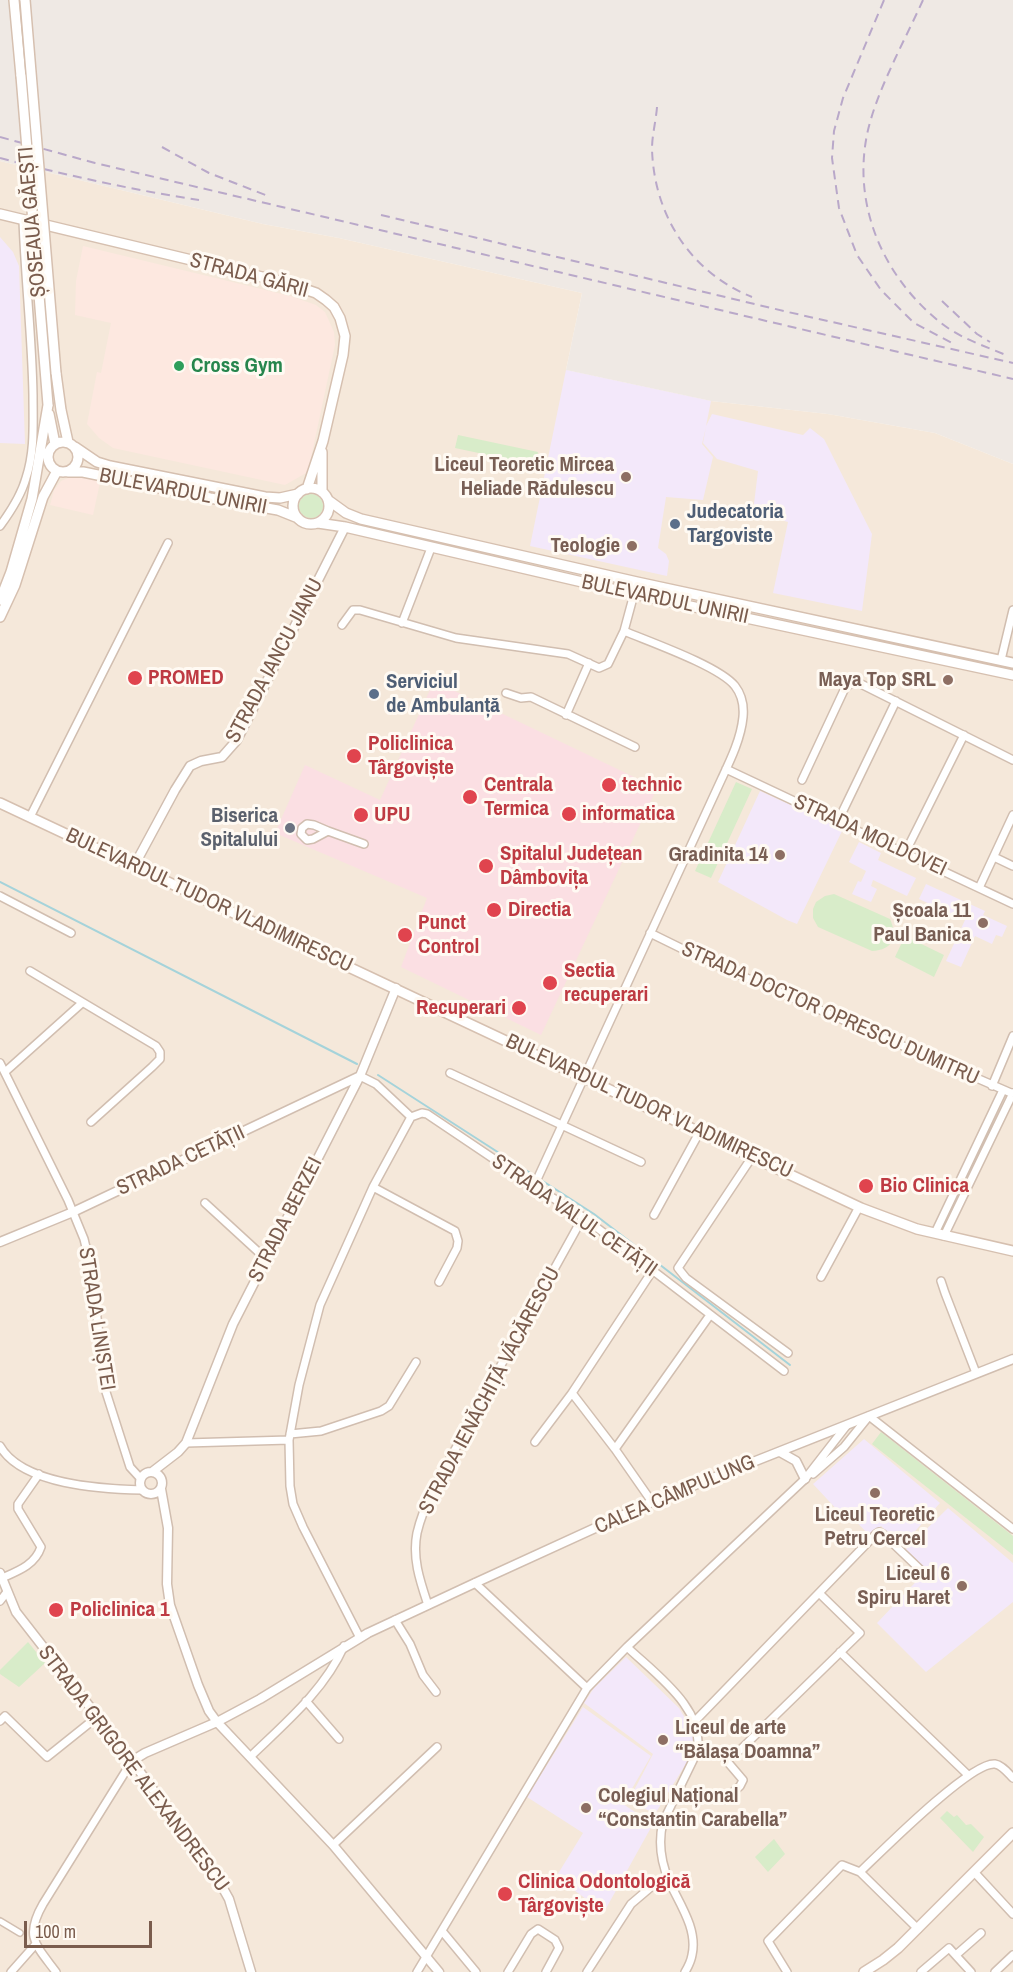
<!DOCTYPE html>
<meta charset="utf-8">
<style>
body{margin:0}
#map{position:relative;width:1013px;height:1972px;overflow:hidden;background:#fdf6ec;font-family:"Archivo Narrow",sans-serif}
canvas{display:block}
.scale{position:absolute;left:24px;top:1921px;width:128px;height:27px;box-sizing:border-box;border:3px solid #7a5c4d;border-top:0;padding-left:8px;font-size:18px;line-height:21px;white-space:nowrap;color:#7a5c4d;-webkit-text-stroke:4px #fffaf3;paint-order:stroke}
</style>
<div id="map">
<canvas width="1013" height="1972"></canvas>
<div class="scale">100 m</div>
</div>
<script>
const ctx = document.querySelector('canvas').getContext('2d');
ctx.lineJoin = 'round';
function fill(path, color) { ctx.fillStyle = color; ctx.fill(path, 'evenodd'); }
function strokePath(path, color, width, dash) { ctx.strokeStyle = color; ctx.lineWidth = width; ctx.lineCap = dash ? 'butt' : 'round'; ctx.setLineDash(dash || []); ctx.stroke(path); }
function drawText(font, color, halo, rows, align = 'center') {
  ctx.font = font + ' "Archivo Narrow",sans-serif'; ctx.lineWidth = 6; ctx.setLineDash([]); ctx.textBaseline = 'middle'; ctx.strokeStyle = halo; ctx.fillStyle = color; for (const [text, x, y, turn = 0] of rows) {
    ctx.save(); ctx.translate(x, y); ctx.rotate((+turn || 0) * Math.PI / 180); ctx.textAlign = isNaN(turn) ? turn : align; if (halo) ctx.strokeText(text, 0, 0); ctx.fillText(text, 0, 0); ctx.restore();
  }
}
fill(new Path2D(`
 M0,161L263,224L339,238L582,293L566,370L711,401L828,414L935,433L1013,464V1972H0Z`), '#f5e8da');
fill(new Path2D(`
 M83,246L290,296L316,305L325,312L334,332L335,345L308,472L285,485L113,448L99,438L87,424L97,372L101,373L111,323L75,315L76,281Z
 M75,475L101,478L93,515L50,505L54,490L61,481Z`), '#fde8e0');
fill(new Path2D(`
 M0,0H1013V464L935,433L828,414L711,401L566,370L582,293L339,238L263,224L0,161Z`), '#efe9e4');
fill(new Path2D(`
 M0,237L13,252L19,266L25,444L0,443Z
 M566,370L711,401L706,426L712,414L803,435L810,428L824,439L872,534L862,611L773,593L788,522L753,512L758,471L717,459L703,443L706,427L702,444L713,457L703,500L666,497L658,548L666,554L669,561L667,576L530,546Z
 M760,791L843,829L797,924L787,920L718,882Z
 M859,842L881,853L878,860L916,878L907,896L873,880L871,886L877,889L871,902L852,894L858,881L861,882L866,871L849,862Z
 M926,884L985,911L983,915L1007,926L1002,937L996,935L992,944L975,936L961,967L946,961L965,920L919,899Z
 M864,1439L940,1503L902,1546L881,1526L869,1535L849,1514H841L813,1484Z
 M948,1508L1013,1563V1602L926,1672L877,1623L927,1570L906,1549Z
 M626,1657L679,1708L692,1730L695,1749L655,1814L629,1800L653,1754L584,1703L594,1688Z
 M583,1707L651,1756L623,1804L653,1824L604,1912L556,1877L583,1833L527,1797Z`), '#f3e8fa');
fill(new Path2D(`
 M434,681L657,788L541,1035L401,967L427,898L275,833L305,765L380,800Z`), '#fbdfe3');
fill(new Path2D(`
 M458,435L538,452L535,465L455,448Z
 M299 506a12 12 0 1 1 24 0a12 12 0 1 1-24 0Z
 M736,782L752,789L711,878L695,871Z
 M834,894L890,919C898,937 893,950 872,951L818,927L813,918V909L816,902L825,896Z
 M905,936L944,955L934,977L895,957Z
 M881,1432L1013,1536V1555L872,1444Z
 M28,1642L45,1663L19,1687L0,1674V1670Z
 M947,1811L954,1817L957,1815L966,1825L971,1824L984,1837L973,1852L940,1818Z
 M774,1839L785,1854L768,1872L755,1857Z`), '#d8ecc9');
strokePath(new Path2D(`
 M0,882L357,1064
 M378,1075L594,1214L790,1365`), '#a5d3da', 2);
const pedestrian = new Path2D(`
 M0,1921L20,1933`);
const minor = new Path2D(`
 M0,526C11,511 21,496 26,478C35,451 33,423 33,395C32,336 25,278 23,220
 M402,623L431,548
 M342,625L353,610H360L456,638L568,654L599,668L608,664L624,631L634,594
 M1001,660L1013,610
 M506,693L521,698L531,697L635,747
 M566,715L589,663
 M726,769L1013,904
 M802,780L845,688L850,684L859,683L1013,760
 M30,817L168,543
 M838,821L896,701
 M328,831L314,825L307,824L302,828L301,834L307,840L313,839L328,831L364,844
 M905,853L964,735
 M994,857L1013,866
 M979,888L1013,815
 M0,896L71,933
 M650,933L703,959L1011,1093
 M30,971L156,1046L160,1052V1059L152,1067L91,1122
 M0,1063L68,1200L84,1239L91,1268L106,1392L130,1467L141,1479
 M5,1072L82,1003
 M450,1073L641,1162
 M360,1076L376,1084L411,1117
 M992,1086L1013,1036
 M411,1117L422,1113L427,1114L534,1186L583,1217L784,1371
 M752,1157L678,1268L686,1278L788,1353
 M534,1186L722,778C731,759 741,738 743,717C744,706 742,695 735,686C719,666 650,642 624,631
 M373,1187L455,1231L458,1241L457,1248L439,1282
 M205,1203L266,1259
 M654,1215L699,1133
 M935,1233L1003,1090
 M944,1236L1013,1093
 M821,1277L859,1207
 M941,1281L945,1293L976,1373
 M572,1393L615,1449L652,1502
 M290,1434L321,1431L381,1411L389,1406L416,1362
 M535,1442L572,1393L653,1270
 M186,1443L289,1440
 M0,1446C22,1485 102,1489 142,1490
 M615,1449L710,1315
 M813,1474L844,1447L869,1416L1013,1529
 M2,1578C18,1571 35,1565 41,1547L18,1509V1504L39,1474
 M475,1583L587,1688
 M0,1601L7,1592
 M428,1605C420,1581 412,1558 417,1533C425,1498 449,1461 466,1430C504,1358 544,1288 583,1217
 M395,1620L410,1644L423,1675L436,1692
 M360,1638L303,1527L293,1504L290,1486L289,1440L299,1385L320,1305L373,1187L411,1117
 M627,1647C654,1673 709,1711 696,1754L663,1822C658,1842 661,1862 669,1881C679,1903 698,1929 692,1955C691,1961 688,1967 685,1972
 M840,1652L968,1775
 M306,1701L339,1739
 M0,1721L5,1716L47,1757L97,1717
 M695,1721L876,1534L879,1532L883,1534L927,1576
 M698,1746C712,1750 725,1756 739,1751L860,1633L819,1593
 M720,1753L743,1780L740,1786L724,1800
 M250,1757C284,1724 324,1691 344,1646
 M333,1845L437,1747
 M860,1872C881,1852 971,1761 995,1764C1002,1765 1008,1773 1013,1778
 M975,1873L1013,1914
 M442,1931L476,1972
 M956,1955L981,1933
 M11,1972L35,1945
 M56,1972C36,1945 24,1937 43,1904L132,1761
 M417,1972L587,1688L627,1647L805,1479L847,1425
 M508,1972L531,1934L538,1929L555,1940L559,1948L546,1972
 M587,1972L631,1904L651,1887L669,1880
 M787,1972L768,1941L842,1865L860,1872L918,1929
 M921,1972L949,1948L971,1972
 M995,1972L1013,1955`);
const tertiary = new Path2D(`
 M134,866L175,790L190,766L201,761L222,757L237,740L345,527
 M0,1242L73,1212L360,1076
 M780,1452L796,1461L805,1479
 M140 1483a11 11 0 1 1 22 0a11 11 0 1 1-22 0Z
 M152,1472L178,1452L186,1443L233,1324L360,1076L396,988
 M161,1489L168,1528L167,1584L170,1605L198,1685L209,1711L217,1722L333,1845L439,1972
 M0,1573L16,1612L132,1761L215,1874L229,1899L251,1972
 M132,1761L145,1753L217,1722L260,1699L368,1633L475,1583L652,1502L1013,1359`);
const secondary = new Path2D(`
 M14,0L21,76
 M0,214L287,283L316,293L326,300L334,307L340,318L345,336L343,355L323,441L307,489
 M56,373L61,410L68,442
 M49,414L55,444
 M48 457a15 15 0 1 1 30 0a15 15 0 1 1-30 0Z
 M75,447L97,462L110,466L265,497L280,498L298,494
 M68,472H83L210,498L278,510L298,518
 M293 506a18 18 0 1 1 36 0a18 18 0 1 1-36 0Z
 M322,492V452
 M328,500L346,513L361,519L637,582L1013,663
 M318,523L345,527L634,594L1013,675
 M0,600L11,572L32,499L48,405
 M0,617L15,585L43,497L57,471
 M0,803L861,1208L917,1229L1013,1251
 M864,1972L883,1960L898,1948L1013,1833`);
strokePath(pedestrian, '#d1beb0', 8);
strokePath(minor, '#d1beb0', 10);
strokePath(tertiary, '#d1beb0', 11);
strokePath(secondary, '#d6c0b0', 12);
strokePath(pedestrian, '#fff', 5);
strokePath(minor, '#fff', 7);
strokePath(tertiary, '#fff', 8);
strokePath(secondary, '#fff', 9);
strokePath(new Path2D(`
 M884,0L843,98L834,131L832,158L839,208L857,255L881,290L914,323L956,345
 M923,0C905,40 878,88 868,130C851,204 883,277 941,323C960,338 984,346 1006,355
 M657,107C656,121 652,135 652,149C654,215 690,272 752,297
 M0,137L95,163L1013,379
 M162,147L209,173L268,196
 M0,158C66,175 132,190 199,200
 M381,215L788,312L1013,363
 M942,301L977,334L990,342`), '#b9a8c9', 2, [9, 6]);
const secondaryBridge = new Path2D(`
 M25,0L56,373
 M21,76L48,405`);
strokePath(secondaryBridge, '#d6c0b0', 12, []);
strokePath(secondaryBridge, '#fff', 9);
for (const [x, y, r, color] of [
 [179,366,6,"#2e9e5b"],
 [626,477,6,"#8d6e63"],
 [675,524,6,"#5c6f8a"],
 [632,546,6,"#8d6e63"],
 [135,678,8,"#e0444e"],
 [948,680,6,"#8d6e63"],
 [374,694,6,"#5c6f8a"],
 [354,756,8,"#e0444e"],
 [609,785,8,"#e0444e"],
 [470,797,8,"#e0444e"],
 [569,814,8,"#e0444e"],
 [361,815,8,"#e0444e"],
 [290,828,6,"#6b7280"],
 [780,855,6,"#8d6e63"],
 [486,866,8,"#e0444e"],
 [494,910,8,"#e0444e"],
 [983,923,6,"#8d6e63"],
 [405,935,8,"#e0444e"],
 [550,983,8,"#e0444e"],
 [519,1008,8,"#e0444e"],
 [866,1186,8,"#e0444e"],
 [875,1493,6,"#8d6e63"],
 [962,1586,6,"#8d6e63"],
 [56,1610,8,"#e0444e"],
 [663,1740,6,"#8d6e63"],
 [586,1808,6,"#8d6e63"],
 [505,1894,8,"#e0444e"]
]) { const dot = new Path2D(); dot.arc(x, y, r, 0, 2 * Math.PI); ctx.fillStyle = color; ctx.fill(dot); strokePath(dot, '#fffaf3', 2); }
drawText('21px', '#7a5c4d', '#fffaf3', [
 ["ȘOSEAUA GĂEȘTI",33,222,-95],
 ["STRADA GĂRII",249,276,15],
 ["BULEVARDUL UNIRII",183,492,11],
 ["BULEVARDUL UNIRII",665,600,12],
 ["STRADA IANCU JIANU",275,661,-62],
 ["STRADA MOLDOVEI",870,836,25],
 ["BULEVARDUL TUDOR VLADIMIRESCU",209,901,25],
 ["STRADA DOCTOR OPRESCU DUMITRU",830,1014,24],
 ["BULEVARDUL TUDOR VLADIMIRESCU",649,1107,25],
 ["STRADA CETĂȚII",181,1161,-25],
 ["STRADA VALUL CETĂȚII",574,1216,35],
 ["STRADA BERZEI",286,1220,-63],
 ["STRADA LINIȘTEI",96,1319,81],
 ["STRADA IENĂCHIȚĂ VĂCĂRESCU",490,1391,-62],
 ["CALEA CÂMPULUNG",675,1495,-23],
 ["STRADA GRIGORE ALEXANDRESCU",133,1769,53]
]);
drawText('bold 21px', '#27864d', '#fffaf3', [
 ["Cross Gym",191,366]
], 'left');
drawText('bold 21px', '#785e54', '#fffaf3', [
 ["Liceul Teoretic Mircea",614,465],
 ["Heliade Rădulescu",614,489],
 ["Teologie",620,546],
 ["Maya Top SRL",936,680],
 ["Gradinita 14",768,855],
 ["Școala 11",971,911],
 ["Paul Banica",971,935],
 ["Liceul Teoretic",875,1515,"center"],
 ["Petru Cercel",875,1539,"center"],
 ["Liceul 6",950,1574],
 ["Spiru Haret",950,1598],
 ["Liceul de arte",675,1728,"left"],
 ["“Bălașa Doamna”",675,1752,"left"],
 ["Colegiul Național",598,1796,"left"],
 ["“Constantin Carabella”",598,1820,"left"]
], 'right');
drawText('bold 21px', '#4e5e75', '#fffaf3', [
 ["Judecatoria",687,512],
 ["Targoviste",687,536],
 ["Serviciul",386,682],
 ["de Ambulanță",386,706]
], 'left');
drawText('bold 21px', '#be3a42', '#fffaf3', [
 ["PROMED",148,678],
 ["Policlinica",368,744],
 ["Târgoviște",368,768],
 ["Centrala",484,785],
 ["Termica",484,809],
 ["technic",622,785],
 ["informatica",582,814],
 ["UPU",374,815],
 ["Spitalul Județean",500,854],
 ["Dâmbovița",500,878],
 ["Directia",508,910],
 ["Punct",418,923],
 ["Control",418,947],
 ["Sectia",564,971],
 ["recuperari",564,995],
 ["Recuperari",506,1008,"right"],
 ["Bio Clinica",880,1186],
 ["Policlinica 1",70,1610],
 ["Clinica Odontologică",518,1882],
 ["Târgoviște",518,1906]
], 'left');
drawText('bold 21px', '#5b616d', '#fffaf3', [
 ["Biserica",278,816],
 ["Spitalului",278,840]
], 'right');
</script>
